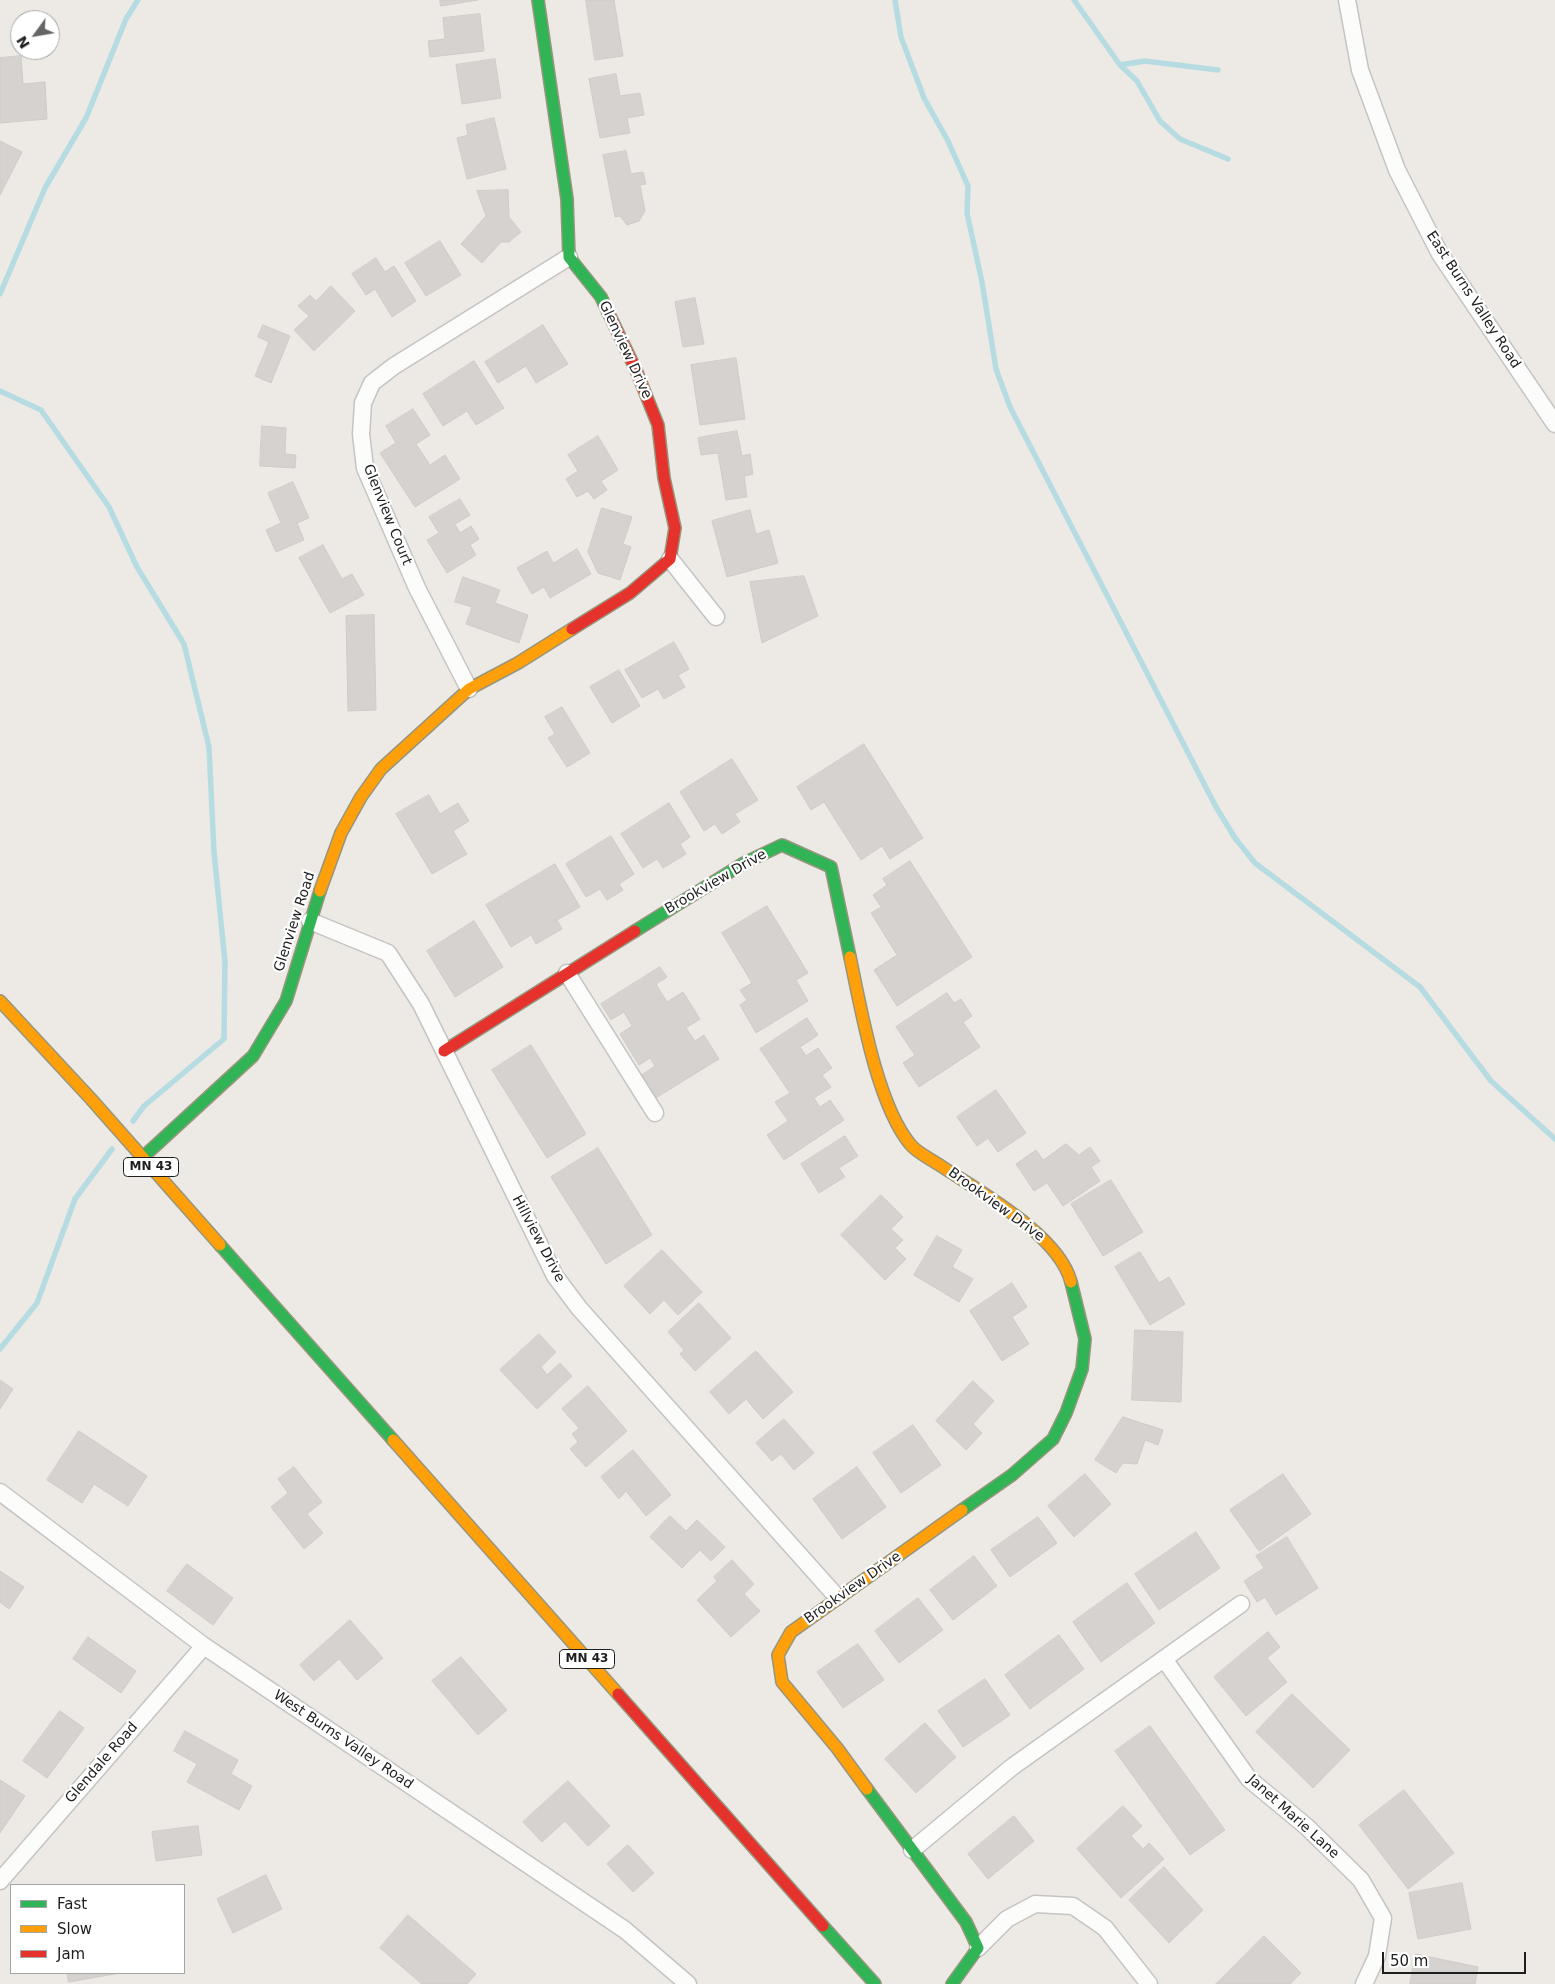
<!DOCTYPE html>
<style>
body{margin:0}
#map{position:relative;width:1555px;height:1984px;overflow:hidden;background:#edeae6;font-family:"DejaVu Sans",sans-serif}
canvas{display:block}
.legend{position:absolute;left:10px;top:1884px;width:175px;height:90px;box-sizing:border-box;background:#fff;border:1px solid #a5a5a5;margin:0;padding:6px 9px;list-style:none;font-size:15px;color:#1e1e1e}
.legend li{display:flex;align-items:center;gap:10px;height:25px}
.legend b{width:25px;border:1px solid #a5a5a5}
.north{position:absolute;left:10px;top:10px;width:50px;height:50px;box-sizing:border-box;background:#fff;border:1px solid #a5a5a5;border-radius:50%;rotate:238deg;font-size:14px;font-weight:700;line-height:20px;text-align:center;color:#1e1e1e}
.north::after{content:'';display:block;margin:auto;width:18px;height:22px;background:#666564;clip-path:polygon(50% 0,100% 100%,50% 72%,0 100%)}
.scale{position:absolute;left:1382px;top:1952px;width:144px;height:22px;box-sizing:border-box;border:2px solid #1e1e1e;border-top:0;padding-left:6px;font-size:15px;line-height:18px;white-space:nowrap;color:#1e1e1e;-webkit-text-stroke:4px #fff;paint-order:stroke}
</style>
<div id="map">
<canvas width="1555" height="1984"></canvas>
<ul class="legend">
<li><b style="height:6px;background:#30b455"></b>Fast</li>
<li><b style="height:6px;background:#ff9f0a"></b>Slow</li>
<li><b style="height:6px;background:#e5322d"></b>Jam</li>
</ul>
<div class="north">N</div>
<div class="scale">50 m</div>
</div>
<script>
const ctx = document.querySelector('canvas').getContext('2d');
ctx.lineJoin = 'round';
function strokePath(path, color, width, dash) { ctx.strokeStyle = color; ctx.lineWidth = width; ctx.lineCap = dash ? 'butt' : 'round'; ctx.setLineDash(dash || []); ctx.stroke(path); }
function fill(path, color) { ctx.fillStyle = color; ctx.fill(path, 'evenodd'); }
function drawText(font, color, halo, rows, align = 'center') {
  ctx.font = font + ' "DejaVu Sans",sans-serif'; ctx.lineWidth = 4.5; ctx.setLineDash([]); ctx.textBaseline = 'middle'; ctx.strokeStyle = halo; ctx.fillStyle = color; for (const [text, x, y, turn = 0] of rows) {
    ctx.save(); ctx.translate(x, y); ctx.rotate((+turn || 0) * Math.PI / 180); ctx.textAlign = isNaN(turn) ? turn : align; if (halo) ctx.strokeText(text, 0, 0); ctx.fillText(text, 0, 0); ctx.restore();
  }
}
strokePath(new Path2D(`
 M895,0L901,37L924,98L948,141L968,186L967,213L982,282L996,369L1010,407L1216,807L1235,838L1255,863L1420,987L1491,1081L1555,1139
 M1074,0L1120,65L1137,81L1160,121L1180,139L1228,159
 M1120,65L1145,61L1218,70
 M0,294L45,188L86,118L126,19L138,0
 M0,391L41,410L109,507L137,567L184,644L209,747L214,852L225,962L224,1039L144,1106L133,1121
 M0,1349L37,1303L75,1199L112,1149`), '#b6dce2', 5.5);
const building = new Path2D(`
 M440,0H478L441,6Z
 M586,0H614L623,56L595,60Z
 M480,14L484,51L430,57L428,41L445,39L443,18Z
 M21,56L23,84L45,82L47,119L0,123V58Z
 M495,59L501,98L462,104L456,65Z
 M616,74L620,96L640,93L644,115L627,118L630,133L600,138L589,79Z
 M494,118L506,169L467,179L457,138L468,135L466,125Z
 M0,141L22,152L0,195Z
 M626,151L631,174L643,172L646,184L640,185L645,211L639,221L627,225L620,216L615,217L603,155Z
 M508,190L509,217L521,232L509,242H501L482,263L461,244L486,216L477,191Z
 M440,241L461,275L426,296L405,263Z
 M376,258L385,272L394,266L416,301L392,317L375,289L366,295L352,274Z
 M331,286L355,311L314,351L294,330L309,316L298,306L310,295L316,301Z
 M695,298L704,344L683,347L675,302Z
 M263,325L290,336L271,383L255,376L269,342L258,337Z
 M543,325L568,364L536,383L526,366L498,383L485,362Z
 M736,358L745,419L700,425L691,365Z
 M474,361L504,408L476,425L467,411L443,426L423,394Z
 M413,409L430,435L416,444L430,465L445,455L460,479L415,507L380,453L396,443L386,426Z
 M262,426L286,428L285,454L296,455L295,468L260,466Z
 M737,431L742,456L750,454L753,474L744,476L747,497L726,500L718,453L701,455L698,438Z
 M598,436L618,470L601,481L607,490L594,499L588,491L577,497L566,479L578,471L568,455Z
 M293,482L309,518L297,523L304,540L276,552L266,530L281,523L268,493Z
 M460,499L470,515L455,524L460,533L471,526L479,539L470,545L476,555L447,573L427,540L439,533L429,517Z
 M602,508L632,517L623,544L631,547L620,580L598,573L588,552Z
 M750,510L756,534L769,530L778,563L727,577L712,521Z
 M323,545L342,579L352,574L364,595L330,613L299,558Z
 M577,549L591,574L550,598L544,587L532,594L517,568L547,551L553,563Z
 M804,576L818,616L762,643L750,582Z
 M463,577L500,590L495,603L528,615L519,643L466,624L472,607L455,602Z
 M374,615L376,710L348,711L346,616Z
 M674,642L689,669L678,675L685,687L664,699L658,689L642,698L625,670Z
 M619,670L640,706L612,723L590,687Z
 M562,707L590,753L567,767L548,738L555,734L545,717Z
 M864,744L923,838L890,859L882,846L861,860L824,802L811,810L797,787Z
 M732,759L758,800L735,814L740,822L722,834L715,824L704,831L680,792Z
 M429,795L440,814L458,803L469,821L453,831L467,854L432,874L396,814Z
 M669,803L690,837L680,844L686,854L663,868L657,859L643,868L621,834Z
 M611,836L634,874L619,884L623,890L607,900L600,889L586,897L566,864Z
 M910,861L972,957L897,1006L874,970L897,955L871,913L881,907L873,895L887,885L883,879Z
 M555,864L580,907L557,920L562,929L536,944L531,935L511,947L486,905Z
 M767,906L808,973L796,980L808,1001L756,1033L740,1005L747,1000L740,990L752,983L722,933Z
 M474,921L503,967L455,997L427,951Z
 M660,967L667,977L656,984L667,1002L683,992L700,1019L686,1028L695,1041L704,1035L719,1059L654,1099L640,1076L655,1066L650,1058L639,1065L620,1034L632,1026L624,1012L611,1020L601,1004Z
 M947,993L954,1003L961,999L972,1016L963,1022L980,1047L919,1087L903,1063L915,1055L896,1027Z
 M807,1018L818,1035L800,1047L806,1056L818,1048L832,1068L822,1075L831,1087L814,1098L820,1107L830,1100L844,1120L784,1160L767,1135L788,1121L775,1102L790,1093L760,1049Z
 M531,1045L586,1134L547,1158L492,1070Z
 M996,1090L1026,1133L998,1152L988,1138L977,1146L957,1117Z
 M845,1136L858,1156L839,1168L845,1177L819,1193L801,1164Z
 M1066,1144L1079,1155L1090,1147L1100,1161L1091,1167L1100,1181L1063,1206L1047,1183L1034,1191L1016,1164L1036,1150L1043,1160Z
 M598,1148L652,1235L606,1264L551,1177Z
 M1111,1180L1143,1232L1103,1256L1071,1204Z
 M881,1195L903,1217L891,1229L903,1240L895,1248L906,1259L885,1280L841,1235Z
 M937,1236L962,1250L952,1267L973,1279L959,1302L914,1275Z
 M662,1250L702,1292L678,1315L664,1300L650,1314L624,1286Z
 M1140,1252L1159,1283L1169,1277L1185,1304L1150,1325L1115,1267Z
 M1012,1283L1027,1307L1012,1317L1029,1344L1002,1361L970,1311Z
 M699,1303L731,1338L695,1371L680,1354L684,1350L668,1332Z
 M1135,1330L1183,1332L1181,1402L1132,1400Z
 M539,1334L556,1352L541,1367L547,1375L560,1363L572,1376L537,1409L500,1370Z
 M756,1351L793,1392L763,1419L746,1399L729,1414L710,1392Z
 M0,1380L13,1389L0,1409Z
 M973,1381L994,1401L973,1424L982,1433L966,1450L936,1421Z
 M588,1386L627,1431L586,1467L570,1449L578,1442L572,1434L579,1428L562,1409Z
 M1123,1417L1163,1430L1158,1445L1145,1440L1137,1464L1123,1463L1116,1473L1095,1460Z
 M784,1419L814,1453L794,1470L781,1454L772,1461L756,1443Z
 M913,1425L941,1465L901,1493L873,1453Z
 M79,1431L147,1476L128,1506L94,1484L82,1503L47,1480Z
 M633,1450L671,1495L646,1516L626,1491L619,1499L601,1477Z
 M294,1467L322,1502L307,1514L323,1533L304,1549L271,1507L288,1493L278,1479Z
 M857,1467L886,1507L842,1539L813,1499Z
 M1085,1474L1111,1504L1074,1537L1048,1506Z
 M1283,1474L1311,1514L1259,1551L1230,1510Z
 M670,1516L686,1531L697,1520L725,1547L711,1561L700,1550L682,1568L650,1537Z
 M1038,1517L1057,1543L1010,1577L991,1550Z
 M1196,1532L1220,1568L1159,1610L1135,1574Z
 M1287,1537L1318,1588L1276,1615L1265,1597L1257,1602L1244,1581L1264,1568L1256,1556Z
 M974,1556L997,1586L953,1620L930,1590Z
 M732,1560L754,1584L744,1594L760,1611L731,1637L697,1600L717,1581L714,1577Z
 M187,1564L233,1598L213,1625L167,1591Z
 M0,1571L24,1587L9,1609L0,1602Z
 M1127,1583L1155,1623L1101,1662L1073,1622Z
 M918,1598L943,1630L899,1663L875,1631Z
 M350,1620L383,1658L357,1680L339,1659L314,1681L300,1665Z
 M1268,1632L1280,1647L1267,1658L1287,1682L1246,1716L1214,1677Z
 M1059,1635L1084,1669L1030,1709L1005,1675Z
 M88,1637L136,1671L121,1693L73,1659Z
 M858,1644L884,1680L843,1708L817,1672Z
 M461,1657L507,1710L478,1735L432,1681Z
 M985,1679L1010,1715L963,1747L938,1711Z
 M1292,1694L1350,1750L1313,1788L1256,1732Z
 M60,1711L84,1728L47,1778L23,1761Z
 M925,1723L956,1757L916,1793L885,1759Z
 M1150,1726L1225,1830L1190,1855L1115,1751Z
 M185,1731L238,1760L231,1774L252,1786L239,1810L187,1782L197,1764L174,1751Z
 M0,1780L25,1796L0,1833Z
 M568,1781L610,1826L588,1846L565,1821L542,1842L523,1822Z
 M1404,1790L1454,1853L1408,1889L1359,1825Z
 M1123,1806L1142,1826L1131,1836L1143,1849L1149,1843L1164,1859L1121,1898L1077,1849Z
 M1014,1816L1034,1841L988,1879L968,1854Z
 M198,1826L202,1855L156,1861L152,1832Z
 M628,1845L654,1873L633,1892L607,1864Z
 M1164,1867L1203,1910L1169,1943L1129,1900Z
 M266,1875L282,1909L233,1933L217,1899Z
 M1462,1883L1471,1929L1418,1939L1409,1893Z
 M408,1915L476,1974L467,1984H422L380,1948Z
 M1264,1936L1301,1973L1290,1984H1216Z
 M1416,1954L1478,1967L1475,1984H1410Z
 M67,1973H120L69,1982Z`);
fill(building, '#d5d2cf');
strokePath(building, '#d0cbc7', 1);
const street = new Path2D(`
 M1347,0L1360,70L1397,170L1440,254L1555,424
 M670,559L716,617
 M469,689L417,588L365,468L361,434L363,403L372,383L394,366L569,257
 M310,921L388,953L421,1004L555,1276L579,1308L837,1597
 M567,973L655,1113
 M0,1492L204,1646L625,1930L688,1984
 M1164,1659L1249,1779L1307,1827L1361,1880L1383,1918L1377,1956L1364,1984
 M912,1850L1012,1767L1241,1604
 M0,1881L204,1646
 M978,1948L1007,1919L1035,1904L1073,1906L1105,1928L1149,1984`);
const fast = new Path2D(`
 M538,0L567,199L569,257L601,297L608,312
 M635,931L744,863L782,845L831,867L850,957
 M142,1158L253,1056L286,1001L320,891
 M220,1245L393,1440
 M962,1510L1012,1475L1053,1439L1066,1413L1082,1369L1085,1339L1071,1282
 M867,1789L966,1922L978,1948L952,1984
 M823,1926L875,1984`);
const slow = new Path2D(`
 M320,891L341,833L361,797L381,769L469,689L518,663L572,629
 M850,957C861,1009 877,1104 910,1144C917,1153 931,1159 941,1166C980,1192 1059,1235 1071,1282
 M0,1001L91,1099L220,1245
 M393,1440L618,1694
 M867,1789L837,1748L782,1682L778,1655L791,1632L962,1510`);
const jam = new Path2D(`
 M572,629L630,593L670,559L675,528L664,478L658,425L636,370L608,312
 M444,1051L635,931
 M618,1694L823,1926`);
strokePath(street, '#c5c4c2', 19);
strokePath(fast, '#97967d', 14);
strokePath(slow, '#97967d', 14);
strokePath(jam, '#97967d', 14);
strokePath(street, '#fcfcfb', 16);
strokePath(fast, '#30b455', 11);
strokePath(slow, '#ff9f0a', 11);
strokePath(jam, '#e5322d', 11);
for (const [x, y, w] of [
 [151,1167,55],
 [587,1659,55]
]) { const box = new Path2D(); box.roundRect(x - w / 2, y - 9.5, w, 19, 4); ctx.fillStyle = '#fff'; ctx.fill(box); strokePath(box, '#1e1e1e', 1); }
drawText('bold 12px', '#1e1e1e', null, [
 ["MN 43",151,1167],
 ["MN 43",587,1659]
]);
drawText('14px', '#1e1e1e', '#fff', [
 ["East Burns Valley Road",1473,300,57],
 ["Glenview Drive",625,350,65],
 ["Glenview Court",387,515,68],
 ["Brookview Drive",716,882,-30],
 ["Glenview Road",295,922,-72],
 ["Brookview Drive",996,1205,36],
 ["Hillview Drive",538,1239,62],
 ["Brookview Drive",853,1588,-35],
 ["West Burns Valley Road",343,1740,34],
 ["Glendale Road",102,1763,-49],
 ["Janet Marie Lane",1293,1817,42]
]);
</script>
